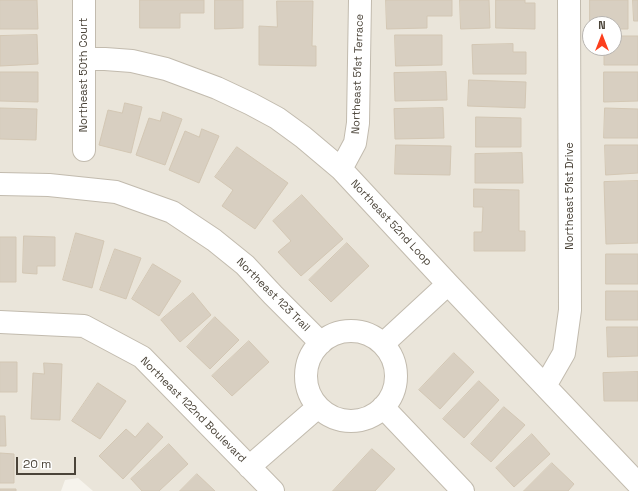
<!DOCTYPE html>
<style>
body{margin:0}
#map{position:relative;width:638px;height:491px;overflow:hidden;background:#f6f3ec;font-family:"Space Grotesk",sans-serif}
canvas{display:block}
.north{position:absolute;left:582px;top:16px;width:40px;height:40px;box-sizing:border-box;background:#fff;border:1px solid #b7b4b0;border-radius:50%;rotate:0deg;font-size:11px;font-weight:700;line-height:16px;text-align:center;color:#4b4439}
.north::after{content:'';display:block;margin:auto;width:14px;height:18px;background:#fc3f1d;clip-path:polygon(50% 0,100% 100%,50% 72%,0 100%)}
.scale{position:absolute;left:16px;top:457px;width:60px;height:18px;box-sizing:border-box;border:2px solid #4b4439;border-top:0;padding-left:5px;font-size:12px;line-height:14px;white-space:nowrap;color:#4b4439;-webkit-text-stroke:3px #fff;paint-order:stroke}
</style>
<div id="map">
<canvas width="638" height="491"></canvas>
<div class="north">N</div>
<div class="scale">20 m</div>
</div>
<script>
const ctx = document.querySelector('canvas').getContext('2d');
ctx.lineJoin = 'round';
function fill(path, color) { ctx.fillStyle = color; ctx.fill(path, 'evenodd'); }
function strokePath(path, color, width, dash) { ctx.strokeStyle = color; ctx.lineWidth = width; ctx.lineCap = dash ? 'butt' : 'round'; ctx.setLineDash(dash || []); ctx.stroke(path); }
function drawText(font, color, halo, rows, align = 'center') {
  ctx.font = font + ' "Space Grotesk",sans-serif'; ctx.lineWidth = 3; ctx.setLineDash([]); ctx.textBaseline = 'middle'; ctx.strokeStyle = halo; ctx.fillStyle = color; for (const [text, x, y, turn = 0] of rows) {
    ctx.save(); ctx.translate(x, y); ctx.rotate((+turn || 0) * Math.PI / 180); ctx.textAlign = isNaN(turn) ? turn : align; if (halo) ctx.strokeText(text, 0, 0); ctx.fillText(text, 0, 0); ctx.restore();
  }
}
fill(new Path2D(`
 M0,0H638V491H93L78,478L65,480L61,491H0ZM590,24H614V48H590Z`), '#eae5da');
const building = new Path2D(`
 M0,0H37L38,29H0Z
 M140,0H204V13H180V28H140Z
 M215,0H243V28L215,29Z
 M386,0H452V16H427V28L387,29Z
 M460,0H489L490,28L461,29Z
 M496,0H525V3H535V29L496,28Z
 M590,0H628V29H614V24H590Z
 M633,0H638V21H634Z
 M277,1H313L312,46H316V66L259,65V26L277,27Z
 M37,35L38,64L0,66V36Z
 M395,35H442V65L396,66Z
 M614,36H638V65H604V50H609V48H614Z
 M513,44V52H526V74H473L472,45Z
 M0,72H38V102L0,101Z
 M446,72L447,100L395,101L394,73Z
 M604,72H638V101L604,102Z
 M469,80L526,82L525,108L468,106Z
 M125,103L142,107L131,153L99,145L108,110L122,113Z
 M0,108L37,109L36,140L0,139Z
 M443,108L444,138L395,139L394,109Z
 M605,108L638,109V138H604Z
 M163,112L182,119L165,165L136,155L149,118L160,121Z
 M476,117L521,118V147H476Z
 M202,129L219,136L199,183L169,170L185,131L199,137Z
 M396,145L451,146L450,175L395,174Z
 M605,145H638V173L606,175Z
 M237,147L288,183L255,229L222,206L233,190L215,177Z
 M522,153L523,183H475V154Z
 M638,181V243L606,244L604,182Z
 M474,189L519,190V231H525V251H474V232H482L483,207H474Z
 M302,195L343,239L301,276L278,252L291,241L273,221Z
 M76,233L104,241L92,288L63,280Z
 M24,236L55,237V266H37V274L23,273Z
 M0,237H16V282H0Z
 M347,243L369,266L331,302L309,280Z
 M115,249L141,258L126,299L100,290Z
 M606,254H638V284H606Z
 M153,264L181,281L159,316L132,299Z
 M606,291H638V320H606Z
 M193,293L211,315L180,342L161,320Z
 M215,317L239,340L210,369L187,347Z
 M607,327H638V356L608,357Z
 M249,341L269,362L232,396L212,376Z
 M454,353L474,372L440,409L419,390Z
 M0,362H17V392H0Z
 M44,363L62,364L60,420L31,419L33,373L44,374Z
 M638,372V401H604L603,373Z
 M479,381L499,400L464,438L443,419Z
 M98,383L126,401L100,439L72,421Z
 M504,407L525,425L491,462L471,444Z
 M0,416H5L6,446H0Z
 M148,423L163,437L123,479L99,456L126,429L135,437Z
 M532,434L550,454L514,487L496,468Z
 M169,444L188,464L159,491H142L131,479Z
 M372,449L395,469L375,491H333Z
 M0,453L14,454V483H0Z
 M552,463L574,484L568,491H524Z
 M197,474L215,491H180Z
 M0,489H16V491H0Z`);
fill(building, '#d8cfc1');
strokePath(building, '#d3c7b4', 1);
const minor = new Path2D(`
 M84,59H105L132,61L166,69L217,88L251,104L277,118L303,137L341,169L448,284L638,484
 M84,150V0
 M341,169L355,143L358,123L360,0
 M0,184L49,185L116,192L172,212L214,240L245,265L273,295L321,343
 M0,322L84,326L142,357L273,491
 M306 376a45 45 0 1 1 90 0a45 45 0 1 1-90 0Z
 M383,344L448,284
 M545,386L564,353L570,310L569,0
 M383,407L463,491
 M249,467L318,407`);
strokePath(minor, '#c2bbae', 24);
strokePath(minor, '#fff', 22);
drawText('11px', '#4b4439', '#fff', [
 ["Northeast 51st Terrace",358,74,-88],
 ["Northeast 50th Court",84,75,-90],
 ["Northeast 51st Drive",570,196,-90],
 ["Northeast 52nd Loop",391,223,47],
 ["Northeast 123 Trail",273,295,45],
 ["Northeast 122nd Boulevard",193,410,45]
]);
</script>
